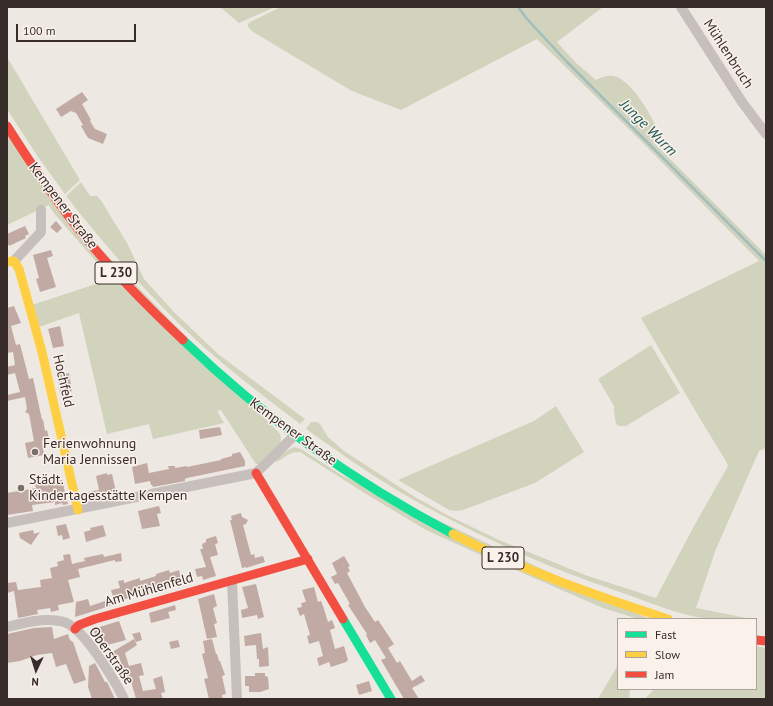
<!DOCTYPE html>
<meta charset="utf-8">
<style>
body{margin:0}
#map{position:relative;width:773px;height:706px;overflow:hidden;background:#eee8e2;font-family:"PT Sans",sans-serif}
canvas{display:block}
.frame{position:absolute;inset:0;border:8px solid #382c2a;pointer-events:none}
.legend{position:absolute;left:617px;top:618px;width:140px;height:72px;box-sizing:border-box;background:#faf1eb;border:1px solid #aca29e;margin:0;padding:5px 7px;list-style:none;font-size:12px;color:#382c2a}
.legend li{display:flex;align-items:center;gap:8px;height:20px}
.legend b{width:20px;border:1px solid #aca29e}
.north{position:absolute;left:16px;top:650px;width:40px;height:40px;-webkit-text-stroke:3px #faf1eb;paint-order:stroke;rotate:184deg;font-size:11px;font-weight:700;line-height:16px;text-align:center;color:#382c2a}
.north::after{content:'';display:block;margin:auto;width:14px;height:18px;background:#382c2a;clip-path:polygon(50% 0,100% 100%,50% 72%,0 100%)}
.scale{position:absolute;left:16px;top:24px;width:120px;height:18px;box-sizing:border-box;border:2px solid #382c2a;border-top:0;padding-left:5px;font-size:12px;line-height:14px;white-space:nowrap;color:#382c2a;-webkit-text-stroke:3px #faf1eb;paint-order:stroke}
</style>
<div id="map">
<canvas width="773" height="706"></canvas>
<div class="frame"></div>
<ul class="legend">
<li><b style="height:5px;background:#16e098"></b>Fast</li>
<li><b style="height:5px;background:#ffcf43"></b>Slow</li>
<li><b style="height:5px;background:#f24e42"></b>Jam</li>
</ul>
<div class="north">N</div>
<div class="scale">100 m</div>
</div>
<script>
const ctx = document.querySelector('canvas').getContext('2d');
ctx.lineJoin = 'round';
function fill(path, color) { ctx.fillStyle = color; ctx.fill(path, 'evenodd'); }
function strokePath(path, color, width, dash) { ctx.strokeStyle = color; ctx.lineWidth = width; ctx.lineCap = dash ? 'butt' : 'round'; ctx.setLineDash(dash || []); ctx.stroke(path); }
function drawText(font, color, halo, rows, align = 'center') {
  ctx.font = font + ' "PT Sans",sans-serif'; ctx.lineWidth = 3; ctx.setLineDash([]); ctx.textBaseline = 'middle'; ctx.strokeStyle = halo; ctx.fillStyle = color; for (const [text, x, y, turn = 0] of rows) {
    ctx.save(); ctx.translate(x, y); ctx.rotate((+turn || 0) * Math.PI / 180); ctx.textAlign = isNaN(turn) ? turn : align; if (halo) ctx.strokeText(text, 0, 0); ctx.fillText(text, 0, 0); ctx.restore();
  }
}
fill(new Path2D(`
 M220,7H275L239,23Z
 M281,7H603L557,42L575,62L596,80C601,77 608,75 614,76C631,80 652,115 657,130L653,142L766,255V448L759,451L716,549L696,608L752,619C738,619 723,621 709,619C676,615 645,600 614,590C552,569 492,542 434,511C389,488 347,458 306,429L311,422H317L320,424L328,437L344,451L415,497L449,516L499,540L585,575L656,598L694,526L728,466L727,463L699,417L641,318L759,261L641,141L537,39L401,110L352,91L253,32L248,27V24L250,22Z
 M7,57L80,180L65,194L38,157L7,109Z
 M7,135L44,190L280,434C285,447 267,457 259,464H256L254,461L221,410L217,411L224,423L153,439L149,424L107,434L79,313L39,327L32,305L111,279L53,212L49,205L7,225Z
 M81,182L90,196H97L102,202L127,243L144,279L174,312L218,354L305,419L300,424C265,397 229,370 196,340C149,296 106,247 66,196Z
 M651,345L680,393L626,426H619L616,424L614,411V406L598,379Z
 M556,406L584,452L535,483L463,510L456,511L449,510L398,480L534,421Z
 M294,447L301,449L343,476L649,619H638L603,608L472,551L426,530L366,494L300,452C286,451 284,461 274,462L284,452Z
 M756,646L766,648V699H645L654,689H756Z
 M618,665V689H630L629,699H598Z`), '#d1d3bd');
strokePath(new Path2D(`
 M518,7L527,19L567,62L766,261`), '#a0bfbc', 2.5);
fill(new Path2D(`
 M82,92L88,100L82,104L91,120L90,121L95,129L107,134L103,144L88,138L81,126L83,125L76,113L71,111L61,117L56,109Z
 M56,221L62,228L57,233L50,227Z
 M25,226L29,234L25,236L26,238L9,246V245H7V234Z
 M51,250L53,256L47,258L56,287L40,292L36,279L39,278L33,255Z
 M14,306L21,323L11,326L16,345L20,344L29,379L33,378L42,420L43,419L45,431L47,430L49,439L42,441L44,455L28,458L25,443L34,441L29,414L25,412L27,409L25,397L7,401V395L20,392L15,373L7,375V367L15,365L13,352L7,353V308Z
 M60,326L64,346L53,348L48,329Z
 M64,371V374L69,373L72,391L68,392L69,395L61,397L56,372Z
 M220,427L222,435L200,439L199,430Z
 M240,452L245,461V466L187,478L185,479V481L153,487L152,485H151L150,481L135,484L132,467L147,463L149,473L169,469L168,466H175V468L187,466V467L221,460V459L232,456V454Z
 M107,473V475L112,474L116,492H114V495L85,501L83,493L99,490L96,476Z
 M62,480L68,504L63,505L62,503L55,505V502L32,505L33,511L7,515V493L36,488L35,484Z
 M159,506L161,513L157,514L160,526L142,529L138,511Z
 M241,513L242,517L248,520L246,524L243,525L251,555L254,554L255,558L263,556L265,562L246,568V567L242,568L230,520H232L231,516Z
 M66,524L70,538L63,540L62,535L58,536L56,526Z
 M103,525L106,536L86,542L84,532L91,530L90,528Z
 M33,530L34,534L40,532L31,545L20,538L19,533Z
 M216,536L218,543L215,544L218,555L210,557L216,576L203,580L202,576L197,577L195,569L206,567L200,549H203L202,544L206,542V539Z
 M121,553L122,561L115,562V560L78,569L80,577L68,580L74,602L58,605L59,610L51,612L50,608L37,610L38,614L18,618L14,591L7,593V583L16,582L18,590L41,587L40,580L52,578L50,568L58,566L57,562L64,560L63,555L70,554L72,564L85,561L84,558L103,554L104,557Z
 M344,556L350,566L348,567L350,571L347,573L365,607L375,622L378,620L394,644L388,648L397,663L400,661L412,681L421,675L425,681L412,688L419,699H404L381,660L386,658L375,640L370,643L366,635L367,634L348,605L350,604L338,583L335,584L331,577L337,574L332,563Z
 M169,570L170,573L179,570L182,584L142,595L141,592L128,596L129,598L123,600L122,597L114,600L111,590L120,588L118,581L124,580V583L140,578V581L156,576V574Z
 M256,584L264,617L258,619L257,615L242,618L241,610L248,608L242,587Z
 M314,587L318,602L321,601L323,606L328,622L332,620L335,628L330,630L335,649L344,646L348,660L346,662L331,667L329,662L319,666L317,658L323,656L319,641L309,644L307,636L310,635L304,614L300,616L297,608L302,607L301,603L306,602L302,590Z
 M214,594L217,606L213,608L217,623L214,624L217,637L207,639L198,599Z
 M88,599L90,606L108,600L110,606L75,617L76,602Z
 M175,605L176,610L168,612L170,618L151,623L149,613Z
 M119,621L126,640L100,647L93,629Z
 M52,627L54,639L68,634L70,640L73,642L86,680L74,684L66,664L56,667L52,653L37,655L20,661L7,663V634L34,628Z
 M140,632L142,640L136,642L132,634Z
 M261,633L263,649L268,647L269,666L259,667V659H257L256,645L245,646L244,636Z
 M134,639L137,645L125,653L129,666L141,663L144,675L139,676L143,691L156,689L153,679L162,676L165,692L161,693L163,699H136L130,678L125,680L119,656L111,662L107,655Z
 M212,639L216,654H217L219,661H220L225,675L222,676L226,694L222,695L223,699H209L204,679L208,678L202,654L205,653L203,641Z
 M178,640L180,647L171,649L169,642Z
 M95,663L105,682H107L115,699H92L88,687L89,666Z
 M255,673H265V676L268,677L269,689L260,692H249V686H245V676H255Z
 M369,681L372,691L359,695L356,685Z`), '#c1aaa4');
strokePath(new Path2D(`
 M681,7L742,102L766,134
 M14,261L41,232V210
 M7,523L256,473L295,435
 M232,581L237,699
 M7,627C23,623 42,618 59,621C63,621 69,624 73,627C90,640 114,679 124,699`), '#c7bfbb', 10);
strokePath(new Path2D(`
 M183,340C263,417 354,482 453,534
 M343,619L391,699`), '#16e098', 9);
strokePath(new Path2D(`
 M7,262L14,261L19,269L42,352L78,510
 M453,534C522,570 594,595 668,619`), '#ffcf43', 9);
strokePath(new Path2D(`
 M7,126C31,164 56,201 84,236C114,273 148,307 183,340
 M256,473L343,619
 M75,629L79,625L95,619L308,559
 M756,640L766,641`), '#f24e42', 9);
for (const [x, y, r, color] of [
 [35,452,4,"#786e6a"],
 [21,488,4,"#786e6a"]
]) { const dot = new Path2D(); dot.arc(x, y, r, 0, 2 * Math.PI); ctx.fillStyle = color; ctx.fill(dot); strokePath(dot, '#faf1eb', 1.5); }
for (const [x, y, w] of [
 [116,273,42],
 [503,558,42]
]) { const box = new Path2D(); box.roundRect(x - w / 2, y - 11, w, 22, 3); ctx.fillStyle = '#faf1eb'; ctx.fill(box); strokePath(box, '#382c2a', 1); }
drawText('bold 13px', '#382c2a', null, [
 ["L 230",116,273],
 ["L 230",503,558]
]);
drawText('14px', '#382c2a', '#faf1eb', [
 ["Mühlenbruch",728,54,57],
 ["Kempener Straße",63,206,53],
 ["Hochfeld",63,381,77],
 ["Kempener Straße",293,432,36],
 ["Am Mühlenfeld",149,590,-16],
 ["Oberstraße",111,656,55]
]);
drawText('14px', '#382c2a', '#faf1eb', [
 ["Ferienwohnung",43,444],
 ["Maria Jennissen",43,460],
 ["Städt.",29,480],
 ["Kindertagesstätte Kempen",29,496]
], 'left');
drawText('italic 15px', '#205856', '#faf1eb', [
 ["Junge Wurm",648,128,45]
]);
</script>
